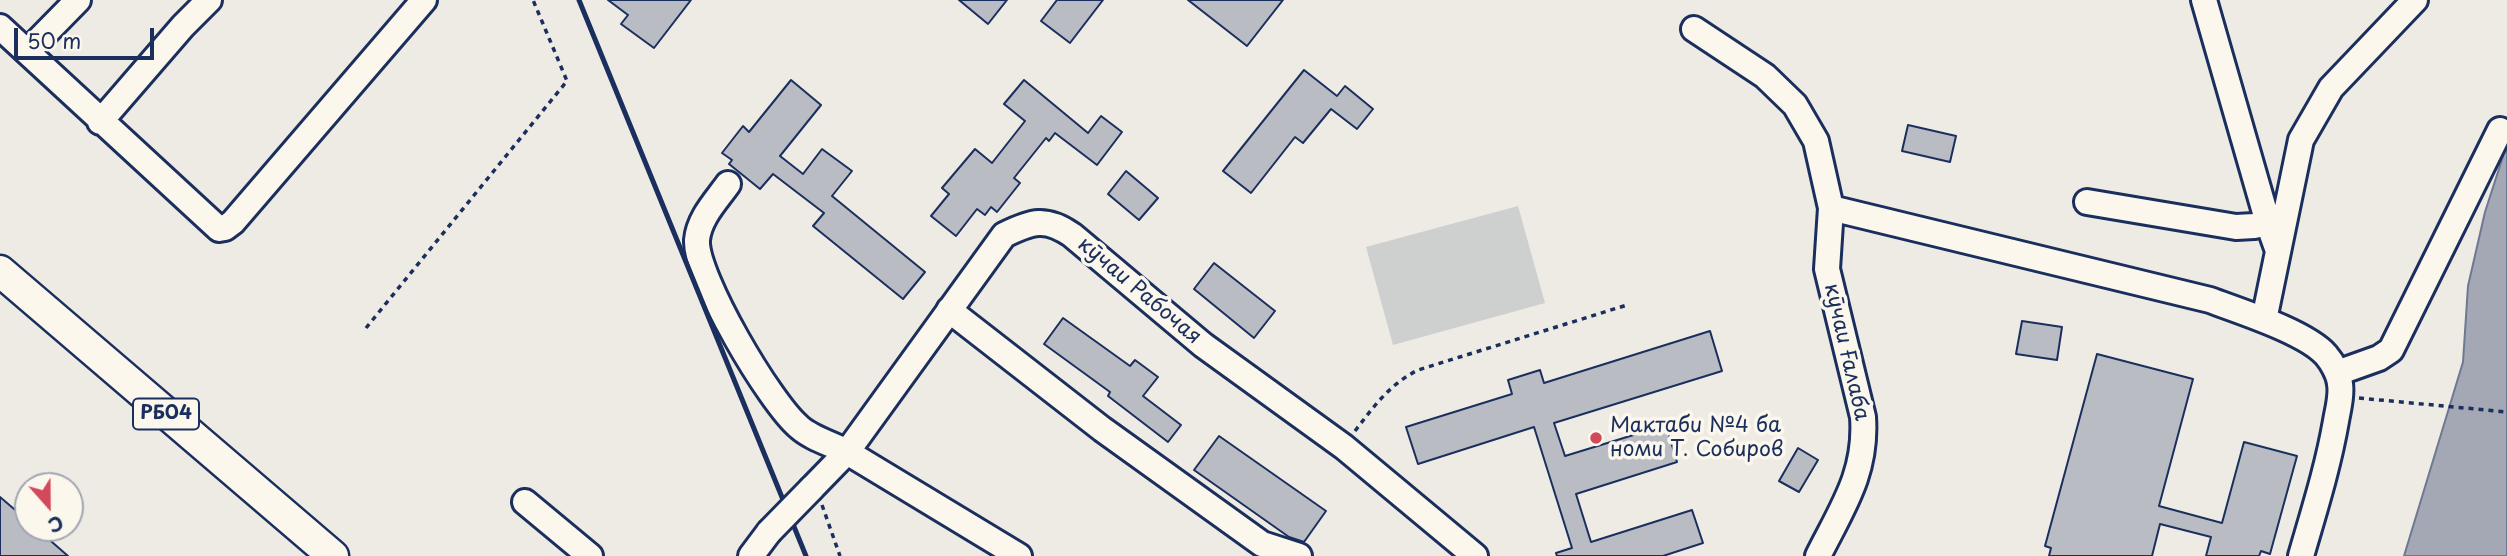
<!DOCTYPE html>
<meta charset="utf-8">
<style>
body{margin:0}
#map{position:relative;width:2507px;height:556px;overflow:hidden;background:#eeebe4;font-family:"Playpen Sans",sans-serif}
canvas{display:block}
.north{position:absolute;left:14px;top:472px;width:70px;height:70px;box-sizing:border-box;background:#fbf7ec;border:2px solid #a1a7b3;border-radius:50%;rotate:159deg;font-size:19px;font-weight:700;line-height:28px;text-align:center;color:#1b2f5e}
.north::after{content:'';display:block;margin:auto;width:24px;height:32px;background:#d1495b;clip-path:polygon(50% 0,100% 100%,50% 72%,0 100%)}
.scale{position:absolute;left:14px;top:28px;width:140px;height:32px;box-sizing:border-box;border:4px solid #1b2f5e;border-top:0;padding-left:9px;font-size:21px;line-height:24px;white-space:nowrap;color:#1b2f5e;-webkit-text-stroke:5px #fbf7ec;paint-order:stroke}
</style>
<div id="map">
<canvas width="2507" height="556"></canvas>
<div class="north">С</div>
<div class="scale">50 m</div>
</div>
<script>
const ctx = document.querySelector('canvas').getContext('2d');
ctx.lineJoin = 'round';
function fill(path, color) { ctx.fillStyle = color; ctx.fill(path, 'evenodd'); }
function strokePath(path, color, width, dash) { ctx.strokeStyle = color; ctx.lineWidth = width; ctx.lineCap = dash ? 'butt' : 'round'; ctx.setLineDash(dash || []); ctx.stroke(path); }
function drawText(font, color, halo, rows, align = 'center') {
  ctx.font = font + ' "Playpen Sans",sans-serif'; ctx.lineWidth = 7; ctx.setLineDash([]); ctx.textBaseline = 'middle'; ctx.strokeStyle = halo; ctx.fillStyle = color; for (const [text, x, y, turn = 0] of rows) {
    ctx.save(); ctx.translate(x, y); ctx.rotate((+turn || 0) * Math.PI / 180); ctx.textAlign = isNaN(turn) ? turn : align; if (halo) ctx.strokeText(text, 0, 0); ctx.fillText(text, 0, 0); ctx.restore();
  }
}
fill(new Path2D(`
 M1518,206L1545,303L1393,345L1366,247Z`), '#cecfcf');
const water = new Path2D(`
 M2507,144V556H2404L2463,362L2468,286L2485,212Z`);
fill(water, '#a3a8b4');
strokePath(water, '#6d7892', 2);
const building = new Path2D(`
 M608,0H691L654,48L621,24L628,15Z
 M959,0H1007L988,24Z
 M1057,0H1103L1070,43L1041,21Z
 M1188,0H1283L1247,46Z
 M1304,70L1337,96L1345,86L1373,109L1357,129L1331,109L1303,143L1295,137L1251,193L1223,171Z
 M791,80L821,105L780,156L803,174L822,149L852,171L832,196L925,272L903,299L813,226L824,213L773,174L760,189L729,164L732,160L722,153L743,126L749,132Z
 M1024,80L1088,133L1101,116L1122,132L1097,165L1055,133L1049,141L1046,138L1014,178L1020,183L997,212L991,207L985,215L977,209L956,236L931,216L949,194L942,188L975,149L992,163L1025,121L1004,104Z
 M1908,125L1956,136L1950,162L1902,151Z
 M1126,171L1158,198L1139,220L1108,194Z
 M1214,263L1275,311L1254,338L1194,289Z
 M1063,318L1130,366L1135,360L1158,377L1143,396L1181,425L1168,442L1108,396L1110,392L1044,344Z
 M2022,321L2062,327L2057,360L2016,354Z
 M1710,331L1722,371L1554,423L1565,456L1666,425L1677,462L1576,494L1591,542L1692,510L1703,543L1663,556H1557L1556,553L1572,548L1534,427L1418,464L1406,427L1512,394L1508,380L1540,370L1544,383Z
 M2097,354L2193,379L2159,506L2222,523L2244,442L2297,456L2270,554L2261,551L2259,556H2206L2211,537L2160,524L2152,556H2049L2051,548L2045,546Z
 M1219,436L1326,511L1304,542L1289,537L1194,470Z
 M1798,448L1818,460L1799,492L1779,481Z
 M0,497L28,521V528H36L68,556H0Z`);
fill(building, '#b9bcc3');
strokePath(building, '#1b2f5e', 2);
const minor = new Path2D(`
 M2204,0L2268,223L2278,251
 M0,27L219,229L225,228L233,222L424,0
 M1694,29L1765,76L1795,105L1816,141L1831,208L1827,269L1863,417C1867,473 1842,508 1818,556
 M27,52L78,0
 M100,122L183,26L209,0
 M728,184C716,201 699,218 697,240C695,276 770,403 799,427C811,438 832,444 847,452L1004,235C1032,221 1046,217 1072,235L1203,345L1344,447L1475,556
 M2087,202L2236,227L2254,226L2268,223
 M1831,208L2210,300C2239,311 2306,332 2326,355C2332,362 2339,374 2340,384C2342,396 2338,409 2336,421C2328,467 2314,511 2301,556
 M949,310L1102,429L1262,544L1299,556
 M2264,320L2301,140L2331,88L2415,0
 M2337,373L2379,358L2391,350L2500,130
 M812,488L847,452L1019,556
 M525,502L590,556
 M751,556L769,532`);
const major = new Path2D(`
 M0,271L333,556`);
strokePath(minor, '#1b2f5e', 30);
strokePath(major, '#1b2f5e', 35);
strokePath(new Path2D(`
 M366,328L567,81L533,0
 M2359,398L2507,412
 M1355,431C1374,406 1390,384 1418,370L1627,305
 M822,505L840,556`), '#1b2f5e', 3.5, [5, 5]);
strokePath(minor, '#fbf7ec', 24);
strokePath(major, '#fbf7ec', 30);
strokePath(new Path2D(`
 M579,0L806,556`), '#1b2f5e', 5);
const minorBridge = new Path2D(`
 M769,532L812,488`);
strokePath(minorBridge, '#1b2f5e', 30, []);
strokePath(minorBridge, '#fbf7ec', 24);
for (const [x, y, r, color] of [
 [1596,438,7,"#d1495b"]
]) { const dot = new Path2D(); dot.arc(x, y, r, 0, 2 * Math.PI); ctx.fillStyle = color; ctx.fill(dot); strokePath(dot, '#fbf7ec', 2.5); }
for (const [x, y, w] of [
 [166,414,66]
]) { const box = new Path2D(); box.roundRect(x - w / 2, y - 15.5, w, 31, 5); ctx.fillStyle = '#fbf7ec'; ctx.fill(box); strokePath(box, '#1b2f5e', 2); }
drawText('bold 19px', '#1b2f5e', null, [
 ["РБ04",166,414]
]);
drawText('21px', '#1b2f5e', '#fbf7ec', [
 ["кӯчаи Рабочая",1139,291,40],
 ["кӯчаи Ғалаба",1846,352,77]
]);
drawText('21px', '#1b2f5e', '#fbf7ec', [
 ["Мактаби №4 ба",1610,426],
 ["номи Т. Собиров",1610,450]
], 'left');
</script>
